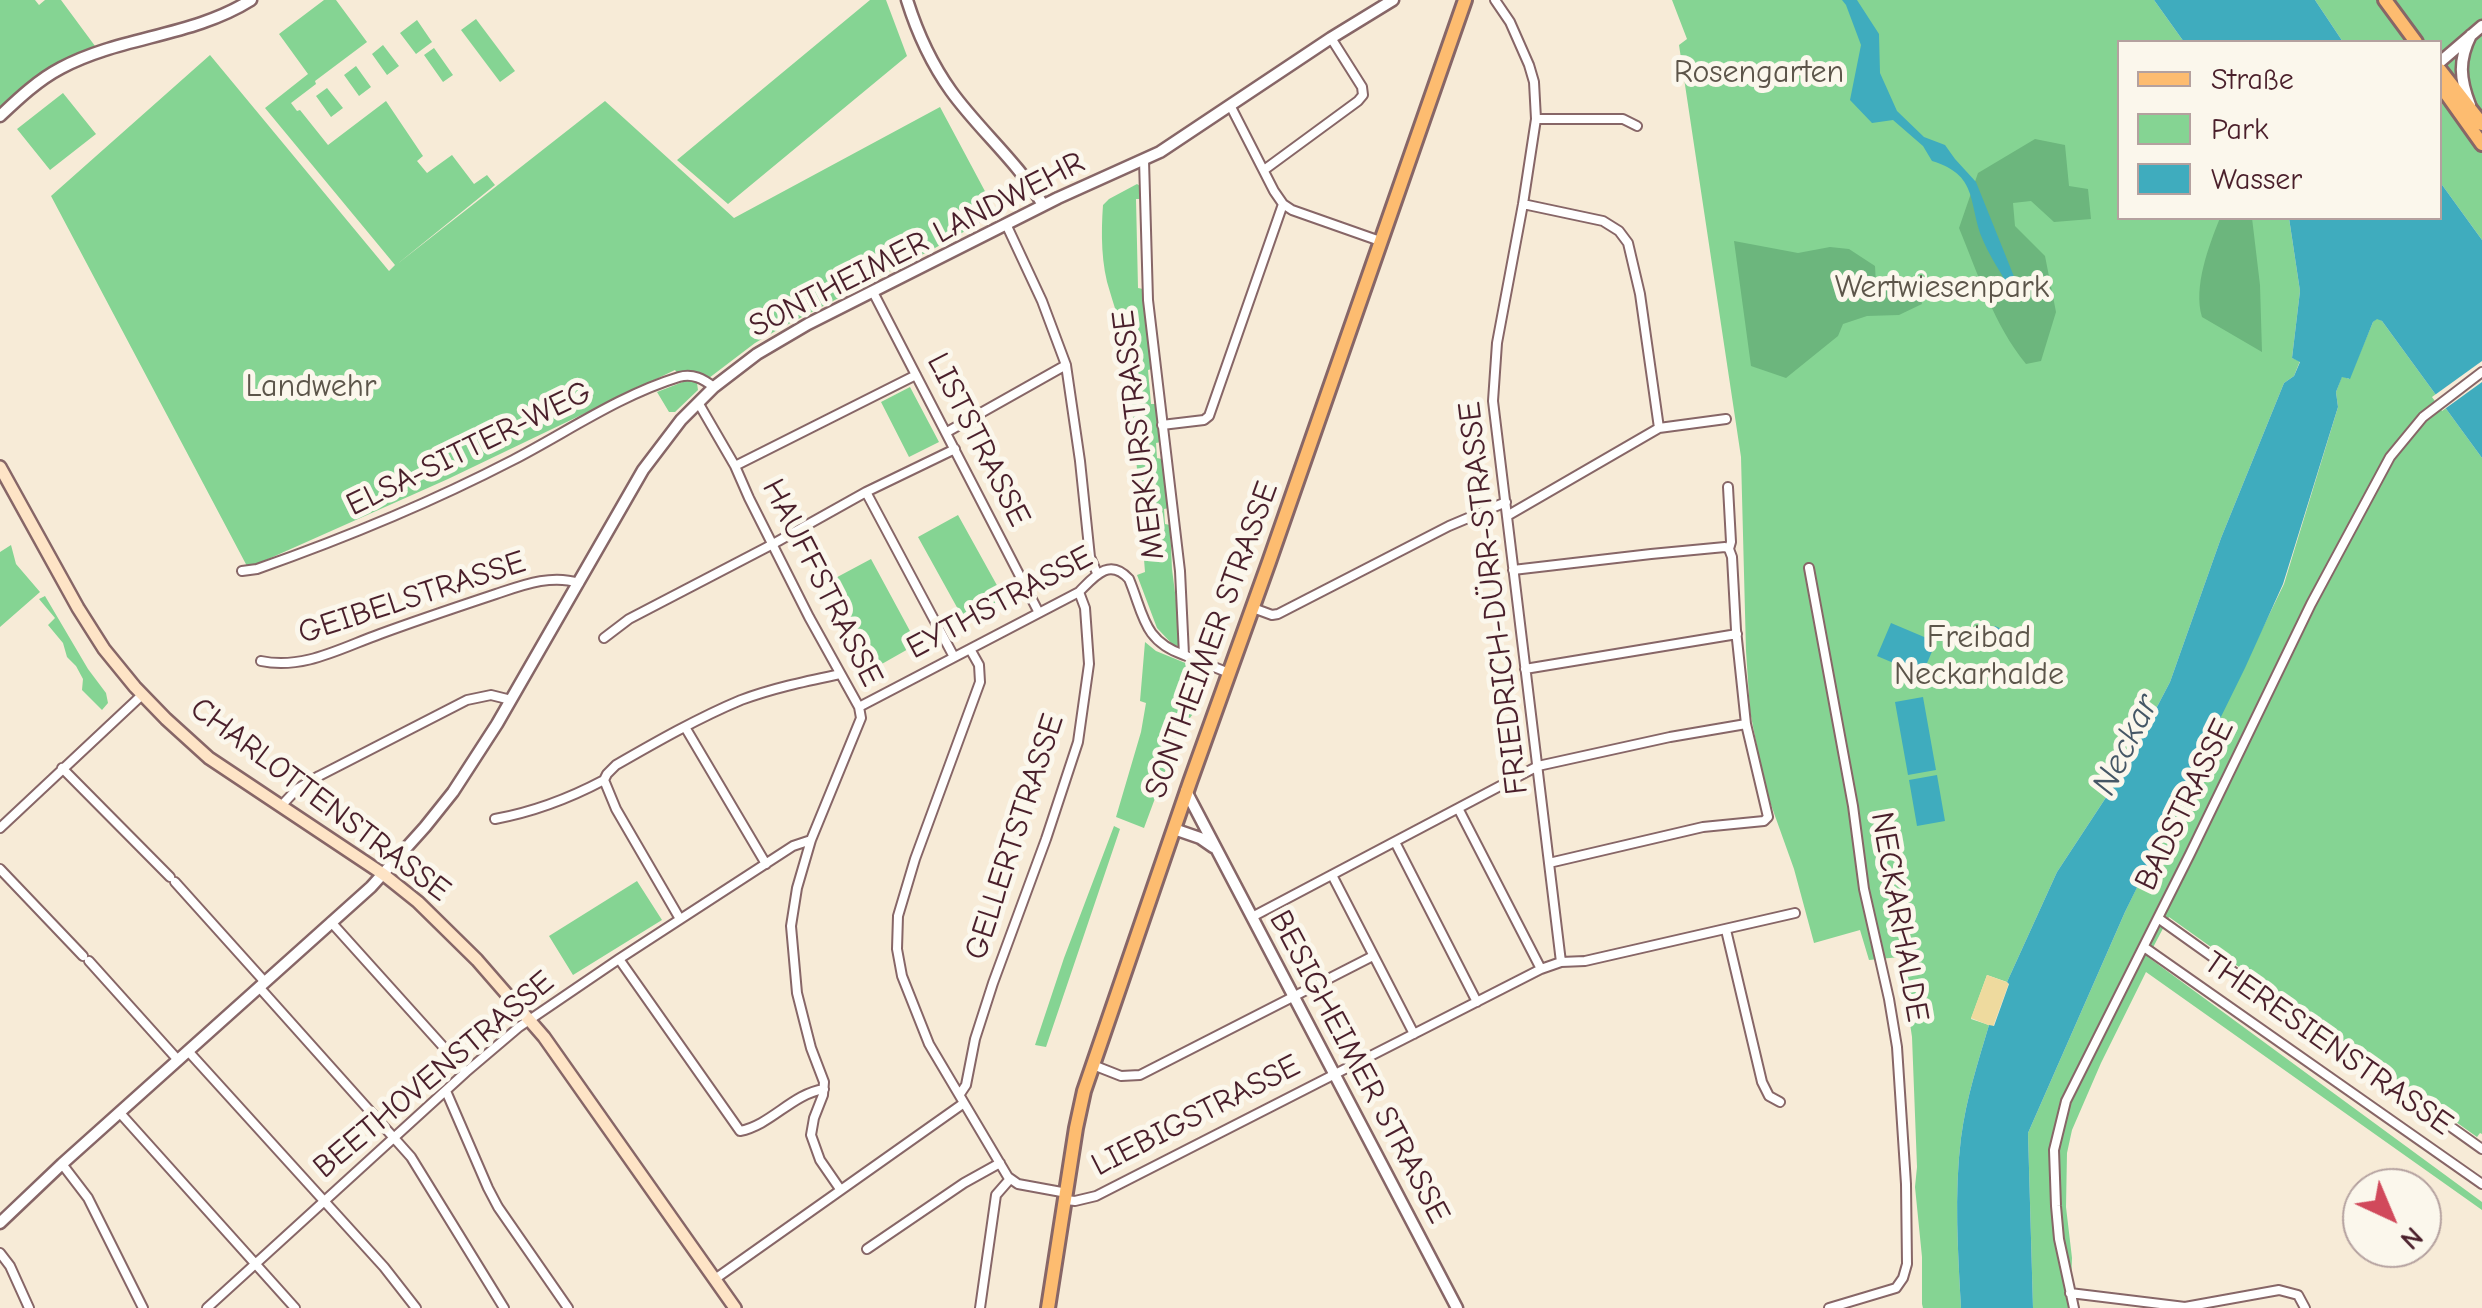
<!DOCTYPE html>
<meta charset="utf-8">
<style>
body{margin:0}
#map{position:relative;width:2482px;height:1308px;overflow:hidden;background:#f7ebd7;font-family:"Comic Neue",sans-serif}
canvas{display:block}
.legend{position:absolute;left:2117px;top:40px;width:325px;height:180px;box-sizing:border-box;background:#fbf7ec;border:2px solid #b4a19f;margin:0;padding:12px 18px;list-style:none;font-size:30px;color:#4a1f2b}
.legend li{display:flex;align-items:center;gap:20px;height:50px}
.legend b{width:50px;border:2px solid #b4a19f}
.north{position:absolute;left:2342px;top:1168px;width:100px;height:100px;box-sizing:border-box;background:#fbf7ec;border:2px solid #b4a19f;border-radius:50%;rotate:136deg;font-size:28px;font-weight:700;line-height:40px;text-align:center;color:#4a1f2b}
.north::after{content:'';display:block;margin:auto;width:35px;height:45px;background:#d1495b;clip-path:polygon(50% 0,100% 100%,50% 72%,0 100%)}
</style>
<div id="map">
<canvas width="2482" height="1308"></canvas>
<ul class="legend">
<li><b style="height:12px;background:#fdbc70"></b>Straße</li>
<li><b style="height:28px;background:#85d493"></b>Park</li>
<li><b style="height:28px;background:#3facbe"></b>Wasser</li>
</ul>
<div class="north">N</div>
</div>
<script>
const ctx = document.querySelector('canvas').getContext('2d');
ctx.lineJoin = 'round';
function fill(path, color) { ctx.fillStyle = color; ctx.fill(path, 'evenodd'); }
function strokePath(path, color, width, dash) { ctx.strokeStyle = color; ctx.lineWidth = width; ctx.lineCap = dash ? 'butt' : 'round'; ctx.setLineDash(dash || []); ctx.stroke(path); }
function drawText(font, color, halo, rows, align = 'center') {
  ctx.font = font + ' "Comic Neue",sans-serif'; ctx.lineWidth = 10; ctx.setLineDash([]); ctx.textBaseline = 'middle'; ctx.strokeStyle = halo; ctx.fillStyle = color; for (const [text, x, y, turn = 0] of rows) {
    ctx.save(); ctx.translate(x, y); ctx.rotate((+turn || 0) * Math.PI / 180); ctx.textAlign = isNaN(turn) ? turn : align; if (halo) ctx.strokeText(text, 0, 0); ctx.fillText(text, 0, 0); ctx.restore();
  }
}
fill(new Path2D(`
 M0,0H35L39,5L45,0H61L95,46L49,71L0,112Z
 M324,0H336L367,42L315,81L316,84L291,103L297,111L300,110L328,145L386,101L423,156L417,161L427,173L452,155L474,184L487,175L495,185L396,265L605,101L734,218L940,107L995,210L992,216L935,248L779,329L755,343L709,378L690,372L678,374L675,370L448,479L248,568L51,196L210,55L389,271L395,265L265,108L308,74L279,34Z
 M870,0H886L907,56L728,204L677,160Z
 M1672,0H2154L2184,42H2120V218H2289L2300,291L2292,358L2300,361L2294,376L2284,383L2221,538L2170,682L2124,770L2057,872L2007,982L1987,975L1971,1019L1989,1025C1978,1062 1966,1099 1961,1138C1954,1194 1958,1252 1961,1308H1923L1922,1304V1257L1915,1187L1917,1167L1912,1037L1900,957L1869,960L1860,930L1814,943L1794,869L1765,788L1750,711L1746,651L1741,457L1679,45L1687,39Z
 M2315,0H2482V240L2440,182V42H2343Z
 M476,19L515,71L500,82L461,30Z
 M417,20L432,42L416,54L400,33Z
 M383,45L399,66L387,75L372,54Z
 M434,48L453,75L443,82L424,55Z
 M356,66L371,87L359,96L344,75Z
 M327,88L343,108L331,117L316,96Z
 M63,93L96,134L50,170L17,129Z
 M1137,184L1143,188L1141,199H1136L1138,288L1143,289L1152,369L1148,370L1151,404H1155L1161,442L1156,443L1157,458L1162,459L1169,508L1164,509L1165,524L1170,525L1172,569L1181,640L1178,647H1175L1157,628L1137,575L1145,572L1128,354C1124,332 1116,313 1110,292C1101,265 1101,233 1103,205L1109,199Z
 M2377,318L2382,321L2482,458V1134L2480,1133L2477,1137L2169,917L2148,957L2482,1202V1210L2146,972L2101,1063L2072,1130L2067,1153L2066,1207L2072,1258L2070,1308H2033L2028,1133L2125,912L2284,584L2338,407L2336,392L2342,376L2349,379L2373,322Z
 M688,380L697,383L698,390L675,412H669L657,392Z
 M910,387L939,442L909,457L881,402Z
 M958,515L1004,598L964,620L918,537Z
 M11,545L16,564L40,592L0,627V552Z
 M871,559L917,644L873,669L828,582Z
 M45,596L88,669L106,693L108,703L102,710L82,690L83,679L76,666L67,657L63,643L48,625L55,618L39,599Z
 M1145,642L1156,651L1205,671L1207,682L1199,706L1180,731L1144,828L1116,817L1141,732L1146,703L1140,701Z
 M1114,826L1120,829L1046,1047L1035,1045L1064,958Z
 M637,881L662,920L573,975L549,936Z`), '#85d493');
fill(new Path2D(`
 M2035,139L2065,145L2069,186L2088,189L2091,219L2054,222L2031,201L2013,203L2015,226L2045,256L2056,312L2041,361L2026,364C1994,325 1978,274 1959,228L1978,173Z
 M2220,218H2252L2260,285L2262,352L2202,317C2193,287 2209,245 2220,218Z
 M1734,241L1798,253L1830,247L1849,249L1875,266L1876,284L1918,287L1922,304L1899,315L1867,316L1843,324L1838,336L1786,378L1751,366Z`), '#6cb67d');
fill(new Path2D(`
 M1987,975L2009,983L1993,1027L1971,1018Z`), '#eeda9e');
fill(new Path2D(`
 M1842,0H1857L1879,34L1880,73L1897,111L1924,137L1945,145L1955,159L1976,182L2015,279L2006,282C1998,268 1988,253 1982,238C1968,201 1978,175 1932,161L1923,146L1893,120L1872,123L1850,100L1861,45L1846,5Z
 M2154,0H2315L2343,42H2184Z
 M2440,182L2482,240V458L2382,321L2377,319L2373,322L2350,379L2342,377L2336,392L2338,407L2283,584L2245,668L2125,912L2028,1133L2033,1308H1961C1958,1252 1954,1194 1961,1138C1966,1099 1978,1062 1989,1025L1994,1026L2009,984L2007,982L2057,872L2124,770L2170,682L2221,538L2284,383L2294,376L2300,362L2292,358L2300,291L2289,218H2440Z
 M1891,623L1936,642L1922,675L1877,656Z
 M1995,626L2006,631L2001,643L1995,640L1990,651L1974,643L1981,627L1992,631Z
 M1923,697L1936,770L1908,775L1895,702Z
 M1937,775L1945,821L1917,826L1909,780Z`), '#3facbe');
fill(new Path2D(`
 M2482,361V382L2442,411L2432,397Z`), '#f7ebd7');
const minor = new Path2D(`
 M1495,0L1510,22L1529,65L1534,82L1536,119L1523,204L1497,343L1493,401L1561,962
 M1230,105L1274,191L1283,204L1292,210L1380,241
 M1536,119H1623L1637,126
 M1144,160L1148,300L1180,571L1184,655L1229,673
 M1264,170L1358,101L1363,95L1362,87L1331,38
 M1523,204L1603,221L1619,231L1628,243L1640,294L1659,428
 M1006,224L1042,301L1066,365L1080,461L1090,557L1097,573
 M873,292L1038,611
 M699,404L735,466L749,498L809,617L859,707L861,718L811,840L797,888L791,926L797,993L811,1048L824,1082L823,1095L814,1118L811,1135L820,1160L840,1189
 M1162,425L1204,420L1209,416L1283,204
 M947,432L1066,365
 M735,466L916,375
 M866,492L954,657
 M1507,516L1659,428L1726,419
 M1809,568L1853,806L1864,889L1889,999L1897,1047L1906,1184L1907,1264L1903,1278L1896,1288L1829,1308
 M1513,570L1651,554L1725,547L1729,549
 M242,571L257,569C348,537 428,504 513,460C567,432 620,395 679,377C693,373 703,379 714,387
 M1253,608L1272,615L1278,614L1449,526L1506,502
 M604,638L629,619L773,544L866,492L955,449
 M970,649L979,665L980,682L915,859L898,916L897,949L902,976L929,1044L1008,1177L1018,1184L1067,1193
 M261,661C303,670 341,648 380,634C418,620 457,607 496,594C523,585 551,574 579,583
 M1525,669L1737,634
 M859,707L1079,592C1094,577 1109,557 1129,579C1144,615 1143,641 1184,655
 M685,727L766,864
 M62,768L170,877
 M604,780L616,809L680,919
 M281,806L297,789L319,776L467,700L491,695L511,700
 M1459,810L1541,969
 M495,819C533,812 570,798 604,780L607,774L616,765C656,742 698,718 741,700C773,688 807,681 840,674
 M0,828L142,695
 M1395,842L1477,1002
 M1549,863L1703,827L1764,821L1768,817L1746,724L1736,630L1732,557L1729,549L1731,542L1728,487
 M0,869L83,956
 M1332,875L1414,1034
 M175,882L264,981
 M1252,917L1538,766L1670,737L1746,724
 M2158,918L2482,1149
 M331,922L466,1072
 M1726,930L1762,1082L1769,1096L1780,1102
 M2144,947L2482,1184
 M619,959L740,1131C771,1125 792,1094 824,1089
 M89,961L178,1060
 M259,987L411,1157L504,1308
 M188,1051L384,1267L416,1308
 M1093,1065L1121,1076L1140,1075L1373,956
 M446,1091L488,1188L498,1207L568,1308
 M960,1094L966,1085L975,1039L993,983L1046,839L1078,742L1089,664L1085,608L1079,592
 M120,1113L295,1308
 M62,1164L88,1198L143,1308
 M1066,1200L1075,1201L1096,1196L1541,969L1561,962L1585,961L1795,913
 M867,1249L964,1183L1000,1163
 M0,1253L10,1266L29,1308
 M715,1279L964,1103
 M2070,1293L2185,1307L2279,1290L2298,1295L2305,1308
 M207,1308L466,1072L519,1027L619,959L793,846L811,840
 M980,1308L996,1195L1010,1179
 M2074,1308L2059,1239L2056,1206L2054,1150L2066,1101L2190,854L2311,604L2390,457L2423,417L2482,372`);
const tertiary = new Path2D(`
 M907,0C917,32 931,63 951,91C979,130 1019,163 1043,205
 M2440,62L2482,26
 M2470,105C2460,79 2458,61 2471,35
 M0,116C18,99 38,80 61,68C121,36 192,37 251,0
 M1186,791L1457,1308
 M1174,829L1200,838L1213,847
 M0,1223L62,1164L371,887L425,827L453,792L497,724L643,470L681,420L714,387L757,354L808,324L1058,198L1160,152L1331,38L1393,0`);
const secondary = new Path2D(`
 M0,467L78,608L104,649L135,687L166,719L209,758L383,874L418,902L477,960L544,1037L735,1308`);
const primary = new Path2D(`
 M2385,0L2416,42
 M2440,70L2482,124
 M2440,85L2482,144
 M1048,1308L1076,1128L1084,1091L1190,782L1269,562L1465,0`);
strokePath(minor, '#876667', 12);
strokePath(tertiary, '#876667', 15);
strokePath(secondary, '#876667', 16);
strokePath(primary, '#876667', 18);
strokePath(minor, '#fff', 8);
strokePath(tertiary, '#fff', 10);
strokePath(secondary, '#fee4c6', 11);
strokePath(primary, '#fdbc70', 12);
drawText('32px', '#5c554a', '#fbf7ec', [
 ["Rosengarten",1759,73],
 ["Wertwiesenpark",1942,288],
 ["Landwehr",311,387],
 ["Freibad",1979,638],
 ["Neckarhalde",1979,675]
]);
drawText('32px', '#4a1f2b', '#fbf7ec', [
 ["SONTHEIMER LANDWEHR",917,245,-27],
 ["MERKURSTRASSE",1139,435,-97],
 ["LISTSTRASSE",978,440,63],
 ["ELSA-SITTER-WEG",469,449,-26],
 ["HAUFFSTRASSE",822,583,63],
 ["GEIBELSTRASSE",412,598,-18],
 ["FRIEDRICH-DÜRR-STRASSE",1494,598,-97],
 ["EYTHSTRASSE",1000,603,-28],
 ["SONTHEIMER STRASSE",1212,640,-70],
 ["CHARLOTTENSTRASSE",320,800,37],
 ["BADSTRASSE",2185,805,-64],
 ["GELLERTSTRASSE",1015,837,-72],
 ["NECKARHALDE",1899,917,80],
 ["THERESIENSTRASSE",2328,1044,35],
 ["BESIGHEIMER STRASSE",1359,1067,62],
 ["BEETHOVENSTRASSE",434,1075,-40],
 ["LIEBIGSTRASSE",1196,1116,-27]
]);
drawText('italic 35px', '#465766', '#fbf7ec', [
 ["Neckar",2126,745,-64]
]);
</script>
